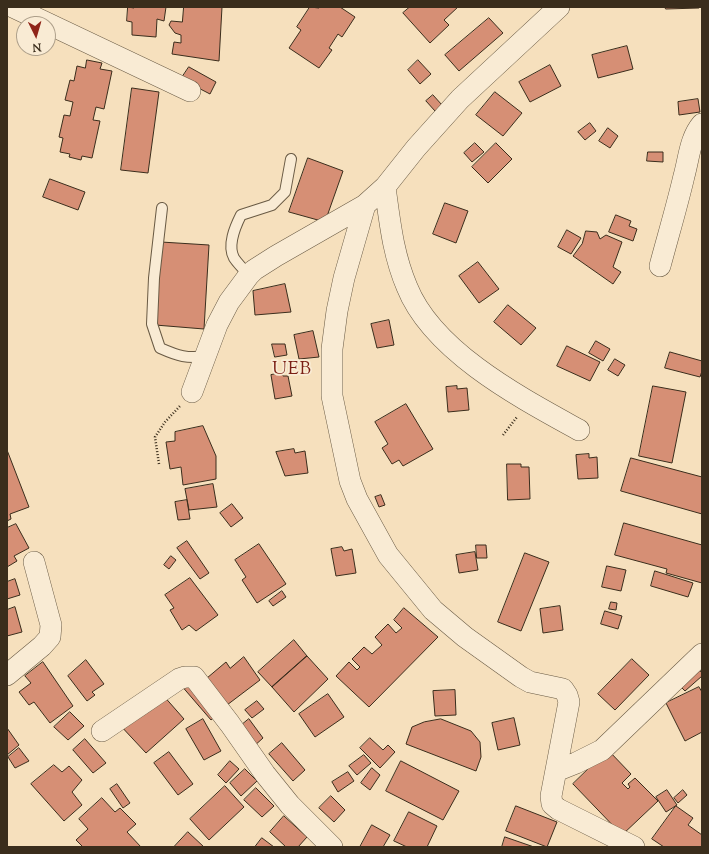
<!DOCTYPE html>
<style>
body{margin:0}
#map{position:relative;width:709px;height:854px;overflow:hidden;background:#f6e0bd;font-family:"Sorts Mill Goudy",serif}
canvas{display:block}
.frame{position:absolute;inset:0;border:8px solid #3a2d1c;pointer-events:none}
.north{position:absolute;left:16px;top:16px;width:40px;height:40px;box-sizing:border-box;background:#f9ebd4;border:1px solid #ad9f8a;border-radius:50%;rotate:175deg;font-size:11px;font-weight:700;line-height:16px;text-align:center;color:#3a2d1c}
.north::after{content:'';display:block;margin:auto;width:14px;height:18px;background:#8f2418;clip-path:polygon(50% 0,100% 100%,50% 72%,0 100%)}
</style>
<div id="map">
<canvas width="709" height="854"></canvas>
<div class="frame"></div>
<div class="north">N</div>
</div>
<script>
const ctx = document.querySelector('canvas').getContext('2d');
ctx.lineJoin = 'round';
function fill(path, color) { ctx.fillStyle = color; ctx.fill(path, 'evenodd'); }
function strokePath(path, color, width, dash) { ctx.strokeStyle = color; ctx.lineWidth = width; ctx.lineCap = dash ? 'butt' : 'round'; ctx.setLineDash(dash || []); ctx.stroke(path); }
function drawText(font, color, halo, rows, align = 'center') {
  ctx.font = font + ' "Sorts Mill Goudy",serif'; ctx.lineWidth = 3.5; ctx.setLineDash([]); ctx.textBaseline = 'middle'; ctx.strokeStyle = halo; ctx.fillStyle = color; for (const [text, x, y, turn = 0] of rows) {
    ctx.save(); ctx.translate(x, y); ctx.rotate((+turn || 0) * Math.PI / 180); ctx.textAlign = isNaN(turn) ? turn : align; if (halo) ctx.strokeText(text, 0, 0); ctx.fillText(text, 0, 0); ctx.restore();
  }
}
const building = new Path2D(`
 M128,7L134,8L135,7H166L164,21L157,19L156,37L132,35V22L127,21Z
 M184,7H222L219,61L172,54L174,42L181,43V35L175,33L169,25L171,21L182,22Z
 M310,7L319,8L320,7H340L355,17L342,37L338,34L329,48L332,50L319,68L289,48L301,30L297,27Z
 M410,7H458L444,20L449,25L430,43L403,13Z
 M665,7H698L699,8L666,9Z
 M489,18L503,33L459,71L445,55Z
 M627,46L633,69L598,78L592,55Z
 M87,60L102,63L100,69L112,71L104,109L96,107L93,120L100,121L92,158L82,156L81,160L69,157L70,154L60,152L63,138L59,137L64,115L70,116L73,102L65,100L70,80L74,81L77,66L85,68Z
 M418,60L431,74L420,84L408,70Z
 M550,65L561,86L530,102L519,82Z
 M189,67L216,82L210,94L181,79Z
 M132,88L159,92L148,173L121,170Z
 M495,92L522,113L503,136L476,115Z
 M433,95L442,105L435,111L426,101Z
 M698,99L700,112L679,115L678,102Z
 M590,123L596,131L585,140L578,132Z
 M608,128L618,136L610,148L599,141Z
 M475,143L484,152L472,162L464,153Z
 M496,143L512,159L488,183L472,167Z
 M648,152H663V162L647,161Z
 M308,158L343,171L325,222L289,212Z
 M50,179L85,192L78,210L43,197Z
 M445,203L468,211L456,243L433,234Z
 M616,215L631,221L629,226L637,229L633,241L609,232Z
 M567,230L581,238L571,254L558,247Z
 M586,231L597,232L600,239L606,235L622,242L613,267L621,272L613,284L573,256L582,244Z
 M161,242L209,245L204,329L155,325Z
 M478,262L499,289L479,303L459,276Z
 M285,284L291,312L255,315L253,291Z
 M508,305L536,328L521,345L494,322Z
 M389,320L394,345L377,348L371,324Z
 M313,331L319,357L299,359L294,335Z
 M596,341L610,349L603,361L589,353Z
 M272,344H285L287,355L275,357Z
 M567,346L600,362L590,381L557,366Z
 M670,352L702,361V371L700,377L665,368Z
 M615,359L625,365L618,376L608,370Z
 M282,373L283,376H288L292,396L275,399L271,375Z
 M457,386V389L467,388L469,410L448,412L446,387Z
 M653,386L686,392L672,463L639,456Z
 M406,404L433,449L403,466L399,460L392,464L382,448L388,444L375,422Z
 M203,426L216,456V479L183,485L181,467L170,469L166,442L175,441V432Z
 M294,449L295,453L305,451L308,473L285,476L276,452Z
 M7,450L29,507L10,514L11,519L7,521Z
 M589,454V458L597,457L598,478L578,479L576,455Z
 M631,458L702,477V514L621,491Z
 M507,464H521V467H529L530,499L508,500Z
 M213,484L217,507L189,510L185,489Z
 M381,495L385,505L379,507L375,497Z
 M187,500L190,519L178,520L175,502Z
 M232,504L243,518L231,527L220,513Z
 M624,523L702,545V583L666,573L667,569L615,555Z
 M16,524L29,548L14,556L17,561L7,567V528Z
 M187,541L209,573L200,579L177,548Z
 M259,544L286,584L257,603L242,580L246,577L235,560Z
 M476,545H486L487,558H477Z
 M342,547L344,551L352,549L356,573L336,576L331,549Z
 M475,552L478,570L459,573L456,555Z
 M525,553L549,562L521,631L498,622Z
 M171,556L176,560L169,569L164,565Z
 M607,566L626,570L621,591L602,587Z
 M655,571L693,583L688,597L651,586Z
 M190,578L218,615L196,631L189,625L182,630L170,610L174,608L165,595Z
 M15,579L20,595L7,599V582Z
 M282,591L286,597L273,606L269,601Z
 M611,602L617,603L616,610L609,609Z
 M560,606L563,630L543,633L540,609Z
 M15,607L22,632L7,636V610Z
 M404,608L438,637L369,707L336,676L349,662L357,670L360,667L352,659L364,647L372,654L382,645L375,637L388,624L396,633L402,628L394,620Z
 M605,611L622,616L618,629L601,624Z
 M294,640L307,656L272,687L258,672Z
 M307,656L328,679L294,712L272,687Z
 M244,657L260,680L227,705L207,678L226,662L230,668Z
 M632,659L649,675L615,710L598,694Z
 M86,660L104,684L92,692L95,695L87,701L68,676Z
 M43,662L73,706L50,723L34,702L29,705L19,692L31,683L25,676Z
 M695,665L702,673V676L685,691L676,682Z
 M186,678L218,714L211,720L180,684Z
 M699,687L702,692V732L685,741L666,703Z
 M455,690L456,715L435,716L433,691Z
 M162,694L184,719L146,753L119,724Z
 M328,694L344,717L315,737L299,714Z
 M257,701L264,709L252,718L245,710Z
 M70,712L84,726L68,740L54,727Z
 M514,718L520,745L498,750L492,723Z
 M203,719L221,751L204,760L186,729Z
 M249,719L263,738L253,747L238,728Z
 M441,719L471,731L480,742L481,757L476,771L406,744L412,727L424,722Z
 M7,728L19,745L7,755Z
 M370,738L383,750L388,745L395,752L380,768L360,748Z
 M85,739L106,763L93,773L73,750Z
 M282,743L305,770L293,781L269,754Z
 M19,748L29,761L15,768L8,757Z
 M608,750L631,774L622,783L628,789L630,787L628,784L635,778L658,801L622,835L573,784Z
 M169,752L193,784L178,795L154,763Z
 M364,755L371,763L357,775L349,766Z
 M230,761L239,769L226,783L218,775Z
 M401,761L459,791L443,820L386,791Z
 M54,765L62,772L69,766L82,780L72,792L82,805L64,821L31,784Z
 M372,768L380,775L370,790L361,783Z
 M245,769L257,781L241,796L230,783Z
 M348,772L354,781L338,792L332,782Z
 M117,784L130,803L123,808L110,789Z
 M225,786L244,807L209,840L190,819Z
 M256,788L274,806L262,817L244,800Z
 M667,790L677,805L666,812L656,797Z
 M683,790L687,795L678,803L674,798Z
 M331,796L345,810L334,822L319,808Z
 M102,798L115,812L120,808L136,824L127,832L141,847H83L76,840L88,829L79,819Z
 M516,806L557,822L547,847L506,831Z
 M676,806L693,818L688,825L702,835V847H664L652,839Z
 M409,812L437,826L427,847H407L394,841Z
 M284,816L307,837L298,847H286L270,832Z
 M372,825L390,835L383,847H360Z
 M188,832L204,847H174Z
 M505,837L534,847H502Z
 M262,838L274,847H255Z`);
fill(building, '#d68f75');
strokePath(building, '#3a2d1c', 1);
const service = new Path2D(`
 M162,208L154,278L152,324L160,348C178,356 187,359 207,356
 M249,275C244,270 238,264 234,258C227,245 235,227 241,215L272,205L285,192L291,159`);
const minor = new Path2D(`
 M13,7L190,91
 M385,187C390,223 393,254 407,287C433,352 521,398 579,430
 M365,205L344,278L337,311L332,349V396L350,481L357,499L388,555L433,610L465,637L521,677L530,682L563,689L567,695L569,702L551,796L552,804L558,809L634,847
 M660,266C668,236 677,206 684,176C689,158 690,138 702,124
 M192,392L217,325L229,302L249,275L254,270L276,256L365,205L385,187L416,148L460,99L559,7
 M7,675L42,646L50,637L51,625L34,562
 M102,731L179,679L185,677H194L230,724L265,774L290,805L332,847
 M556,771L576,763L602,750L702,654`);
strokePath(service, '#695a44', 12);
strokePath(minor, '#695a44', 22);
strokePath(new Path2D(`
 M503,435L517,417
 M159,464L155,437L165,422L180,406`), '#3a2d1c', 2.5, [1, 2]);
strokePath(service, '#f9ebd4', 10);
strokePath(minor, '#f9ebd4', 21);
ctx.letterSpacing = '1px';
drawText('18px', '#7a1f14', '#f9ebd4', [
 ["UEB",292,371]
]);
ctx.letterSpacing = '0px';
</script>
